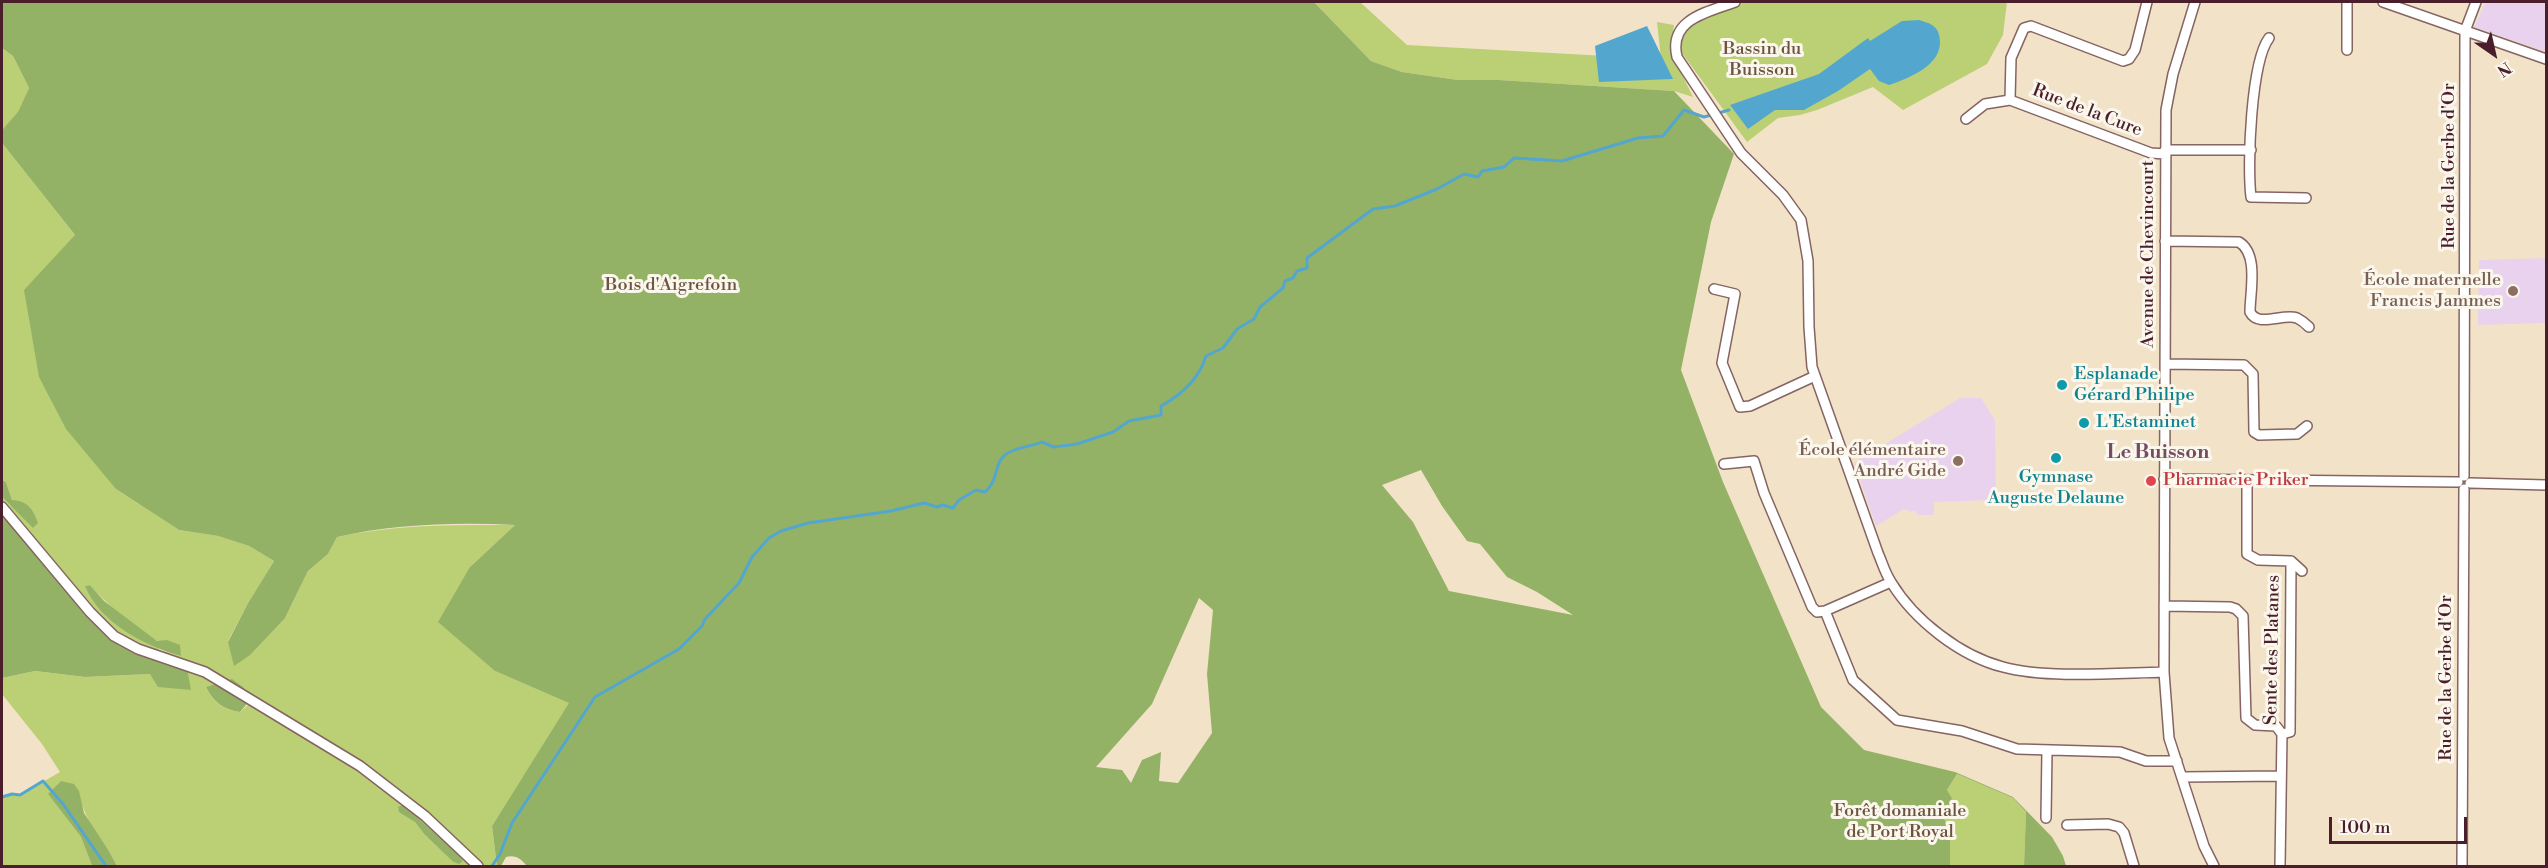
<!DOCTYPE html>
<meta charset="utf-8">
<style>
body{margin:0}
#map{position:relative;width:2548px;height:868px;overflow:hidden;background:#f2e3c8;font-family:"Libre Bodoni",serif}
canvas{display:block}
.frame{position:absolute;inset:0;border:3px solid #4a1f2b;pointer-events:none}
.north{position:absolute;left:2464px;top:24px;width:60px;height:60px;-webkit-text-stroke:4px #fbf7ec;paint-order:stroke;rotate:146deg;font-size:16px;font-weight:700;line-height:24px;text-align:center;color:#4a1f2b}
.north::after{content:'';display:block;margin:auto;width:21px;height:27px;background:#4a1f2b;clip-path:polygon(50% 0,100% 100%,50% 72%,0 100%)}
.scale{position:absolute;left:2329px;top:817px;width:138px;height:27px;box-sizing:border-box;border:3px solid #4a1f2b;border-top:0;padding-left:8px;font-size:18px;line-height:21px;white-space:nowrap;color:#4a1f2b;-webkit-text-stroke:4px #fbf7ec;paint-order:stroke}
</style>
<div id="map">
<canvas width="2548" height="868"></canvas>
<div class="frame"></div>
<div class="north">N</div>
<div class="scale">100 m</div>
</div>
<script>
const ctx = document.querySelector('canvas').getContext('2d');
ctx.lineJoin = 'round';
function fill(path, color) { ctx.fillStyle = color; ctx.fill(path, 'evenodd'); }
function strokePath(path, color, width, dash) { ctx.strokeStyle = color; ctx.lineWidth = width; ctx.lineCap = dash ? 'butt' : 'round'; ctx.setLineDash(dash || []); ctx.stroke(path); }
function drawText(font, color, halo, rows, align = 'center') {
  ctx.font = font + ' "Libre Bodoni",serif'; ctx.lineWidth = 6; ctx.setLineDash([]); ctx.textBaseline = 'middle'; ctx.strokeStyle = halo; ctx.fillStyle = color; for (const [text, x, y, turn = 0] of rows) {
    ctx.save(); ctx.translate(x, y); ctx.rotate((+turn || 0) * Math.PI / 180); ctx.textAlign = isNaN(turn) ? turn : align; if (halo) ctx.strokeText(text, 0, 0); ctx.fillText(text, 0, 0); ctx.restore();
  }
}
fill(new Path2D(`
 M2486,2H2546V52L2474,27Z
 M2546,258V323L2478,325L2479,260Z
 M1960,398H1981L1995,420L1996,491L1988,500L1934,502V515H1918L1914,510L1911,512L1904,509L1876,526L1854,463Z`), '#e9d2ed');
fill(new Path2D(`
 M1314,2H1360L1407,45L1661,59L1657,22L1674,25L1670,50L1693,97L1674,91L1499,80H1458L1402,72L1371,61Z
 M1746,2H2007L2003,35L1987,64L1903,110L1873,87L1817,110L1800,115L1778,118L1747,142L1679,49C1688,15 1716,12 1746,2Z
 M2,48L13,56L29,88L18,113L2,130Z
 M2,143L75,235L116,489L179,530L218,536L249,546L274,561L248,603L228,641L285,618L308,571L328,554L337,537C396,524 456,525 515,525L470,567L495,671L570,703L492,826L497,866H117L109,851L90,824L82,805L61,781L49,795L81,837L92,866H2V797L12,794L20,795L60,772L42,744L2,694V678L35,671L85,677L150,674L191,690L114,638L2,507V497L11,506L12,500L6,482L2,480ZM90,585C100,598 144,637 158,641C161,642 164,641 167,640L181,656L160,650L85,586ZM206,687L248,705L240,712C224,710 213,703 206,687ZM416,817L456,852L463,861H452L424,834L415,822Z
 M1957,774L2013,798L2026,812L2024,866H1950V839L1942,810L1950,806L1952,798L1947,790Z`), '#bbd074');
fill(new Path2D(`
 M2,2H1314L1371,61L1402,72L1458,80H1499L1674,91L1734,154L1711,222L1681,370L1723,482L1821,707L1864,750L1955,772L2013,797L2052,837L2063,856L2066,866H2024L2026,812L2013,798L1957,774L1947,790L1952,798L1950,806L1942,810L1950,839V866H527C522,860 516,854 506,857L501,866H497L492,826L569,703L495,671L438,622L470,567L515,525C456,522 394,524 337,537L328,554L308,571L285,618L250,655L234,666L228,642L248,603L274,561L249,546L218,536L179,530L116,489L66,429L39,377L24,290L75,235L2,143V130L18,112L29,88L13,56L2,48ZM1421,470L1442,506L1467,541L1480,544L1507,577L1537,592L1573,615L1449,591L1413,522L1382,485ZM1199,598L1213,610L1207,674L1212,733L1178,783L1159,781L1161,752L1142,760L1131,783L1122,770L1096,767L1152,704Z
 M2,480L6,482L12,500C28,501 33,509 38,523L33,528L2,497Z
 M2,507L114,638L187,668L191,690L158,687L150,674L85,677L35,671L2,678Z
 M90,585L104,601L157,641L167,640L180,645L181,656C145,646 100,623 85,586Z
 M232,679L243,687L251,699L240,712C224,710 213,702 206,687Z
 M61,781L74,784L79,791L84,813L109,851L117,866H92L81,837L48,794Z
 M403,805L456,852L463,861L459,864L452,861L424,834L415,822L399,812L398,807Z`), '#94b266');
fill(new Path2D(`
 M1919,20C1932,24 1939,26 1940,41C1941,66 1909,78 1889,85L1879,81L1870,69L1838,91L1804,110H1775L1748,129L1730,105L1819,74L1868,38L1870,41L1902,21Z
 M1647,26L1673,79L1599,82L1595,46Z`), '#53a7cf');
strokePath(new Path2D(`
 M2,797L12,794L20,795L43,781L63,804L106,866
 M492,866L500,854L512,823L595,697L679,649L702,626L705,619L739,583L752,557L769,538L781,531L808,523L891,511L924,503L937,507L943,505L953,508L959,500L976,490L985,492C999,480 994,463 1005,455C1014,447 1031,447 1042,442L1054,447L1077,444L1113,432L1129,421L1161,415V406C1181,395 1199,379 1206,356L1223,348L1237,329L1254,319L1260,307L1283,288L1285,281L1293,278L1297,271L1307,268V258L1373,209L1395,206L1437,189L1464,174L1478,177L1482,171L1504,167L1514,158L1562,161L1638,138L1663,136L1684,110L1704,117L1729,110`), '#53a7cf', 3);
const minor = new Path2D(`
 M1735,2C1708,12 1668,19 1677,57L1741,153L1783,195L1801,220L1808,261L1809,327L1812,367L1878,553C1882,562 1885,573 1891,582C1914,620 1960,656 2003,667C2047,679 2117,673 2164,672
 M2195,2L2173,74L2166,110L2164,672L2169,738L2204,846L2214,866
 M2383,2L2546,59
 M2269,38C2251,62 2247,165 2251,197L2306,198
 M2347,50V2
 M2010,100L2011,58L2024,28L2031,26L2123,61L2129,59L2135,50L2147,2
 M1966,119L1985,104L2010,100L2151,153L2165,154
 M2165,150H2251
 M2165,241L2239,242C2259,254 2250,292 2250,312C2258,328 2283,313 2297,318C2301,320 2306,324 2309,327
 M1714,289L1735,294L1722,363L1740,407L1750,406L1815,376
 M2165,364L2244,365L2253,374L2254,432L2259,435L2297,434L2307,426
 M1724,464L1754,461L1764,493L1812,607L1817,612L1825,611L1891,582
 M2464,476L2465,31L2476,2
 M2164,479L2458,482
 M2247,480V554L2258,560L2291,561L2302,571
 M2470,483L2546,485
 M2,507L90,612L114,636L138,649L205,672L360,766L425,816L478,866
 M2164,606L2230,607L2236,609L2243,616L2246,718L2255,725L2276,726L2282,734L2280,866
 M1825,611L1853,680L1897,720L1962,731L2017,749L2120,752L2146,761H2177
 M2282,734L2290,732L2291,561
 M2182,777L2281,776
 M2046,818L2047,750
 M2067,825L2108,824L2119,827L2124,833L2134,866
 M2462,866L2464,489`);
strokePath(minor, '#856462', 12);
strokePath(minor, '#fff', 9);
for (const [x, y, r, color] of [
 [2513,291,6,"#8d6e63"],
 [2062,385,6,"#0f9aa8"],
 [2084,423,6,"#0f9aa8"],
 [2056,458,6,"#0f9aa8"],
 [1958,461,6,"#8d6e63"],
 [2151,481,6,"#e0444e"]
]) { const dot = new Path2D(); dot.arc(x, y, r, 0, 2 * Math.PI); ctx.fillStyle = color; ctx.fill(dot); strokePath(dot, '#fbf7ec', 2); }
drawText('18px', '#6c5441', '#fbf7ec', [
 ["Bassin du",1762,50],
 ["Buisson",1762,71],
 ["Bois d'Aigrefoin",671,286],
 ["Forêt domaniale",1900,812],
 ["de Port Royal",1900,833]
]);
drawText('18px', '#4a1f2b', '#fbf7ec', [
 ["Rue de la Cure",2087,111,21],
 ["Rue de la Gerbe d'Or",2450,166,-90],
 ["Avenue de Chevincourt",2149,254,-90],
 ["Sente des Platanes",2273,650,-89],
 ["Rue de la Gerbe d'Or",2447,678,-90]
]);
drawText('18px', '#785e54', '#fbf7ec', [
 ["École maternelle",2501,281],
 ["Francis Jammes",2501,302],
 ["École élémentaire",1946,451],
 ["André Gide",1946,472]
], 'right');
drawText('18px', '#0d838f', '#fbf7ec', [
 ["Esplanade",2074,375],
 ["Gérard Philipe",2074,396],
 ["L'Estaminet",2096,423],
 ["Gymnase",2056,478,"center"],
 ["Auguste Delaune",2056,499,"center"]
], 'left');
drawText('18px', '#be3a42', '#fbf7ec', [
 ["Pharmacie Priker",2163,481]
], 'left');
drawText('bold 20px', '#754c63', '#fbf7ec', [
 ["Le Buisson",2158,453]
]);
</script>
